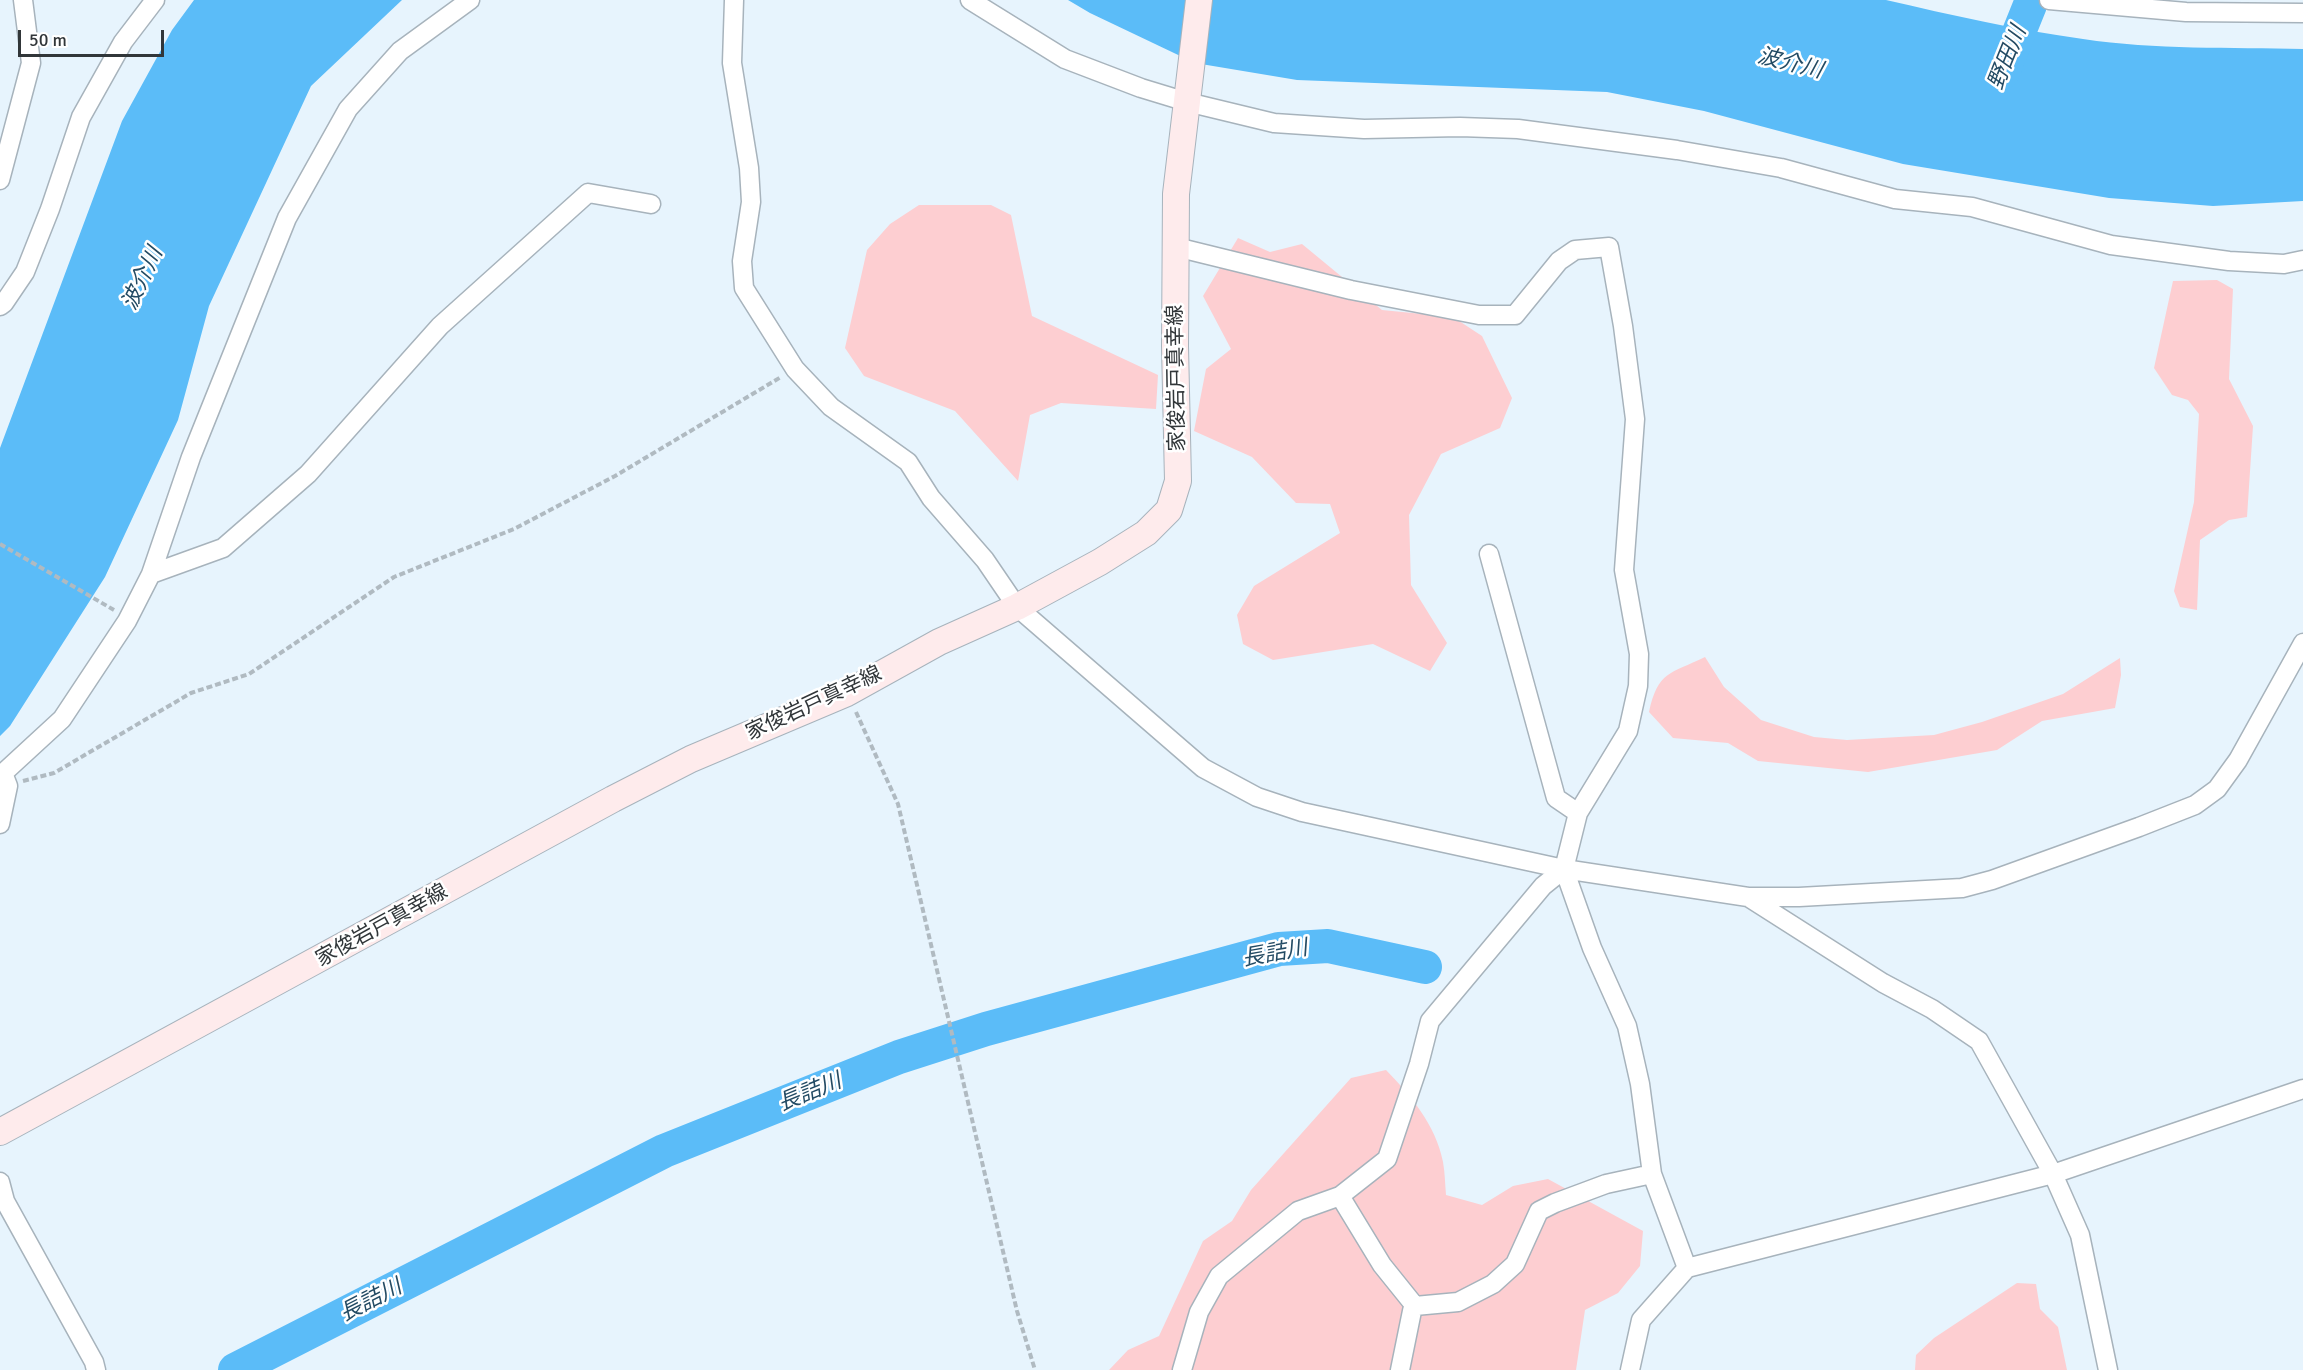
<!DOCTYPE html>
<meta charset="utf-8">
<style>
body{margin:0}
#map{position:relative;width:2303px;height:1370px;overflow:hidden;background:#e7f4fd;font-family:Signika,sans-serif}
canvas{display:block}
.scale{position:absolute;left:18px;top:30px;width:146px;height:27px;box-sizing:border-box;border:3px solid #313639;border-top:0;padding-left:8px;font-size:18px;line-height:21px;white-space:nowrap;color:#313639;-webkit-text-stroke:4px #fff;paint-order:stroke}
</style>
<div id="map">
<canvas width="2303" height="1370"></canvas>
<div class="scale">50 m</div>
</div>
<script>
const ctx = document.querySelector('canvas').getContext('2d');
ctx.lineJoin = 'round';
function fill(path, color) { ctx.fillStyle = color; ctx.fill(path, 'evenodd'); }
function strokePath(path, color, width, dash) { ctx.strokeStyle = color; ctx.lineWidth = width; ctx.lineCap = dash ? 'butt' : 'round'; ctx.setLineDash(dash || []); ctx.stroke(path); }
function drawText(font, color, halo, rows, align = 'center') {
  ctx.font = font + ' Signika,"Noto Sans JP",sans-serif'; ctx.lineWidth = 5; ctx.setLineDash([]); ctx.textBaseline = 'middle'; ctx.strokeStyle = halo; ctx.fillStyle = color; for (const [text, x, y, turn = 0] of rows) {
    ctx.save(); ctx.translate(x, y); ctx.rotate((+turn || 0) * Math.PI / 180); ctx.textAlign = isNaN(turn) ? turn : align; if (halo) ctx.strokeText(text, 0, 0); ctx.fillText(text, 0, 0); ctx.restore();
  }
}
fill(new Path2D(`
 M919,205H991L1011,215L1032,316L1158,375L1156,409L1061,403L1030,415L1018,481L955,411L864,376L845,348L867,250L890,224Z
 M1238,238L1270,252L1302,244L1382,310L1453,317L1482,336L1512,398L1500,428L1441,454L1409,515L1411,585L1447,643L1430,671L1373,644L1273,660L1243,644L1237,615L1254,586L1340,533L1330,504L1296,503L1252,457L1194,431L1206,369L1231,349L1203,296Z
 M2217,280L2233,289L2229,379L2253,426L2247,517L2229,520L2200,540L2197,610L2180,607L2174,591L2194,502L2199,414L2188,400L2172,395L2154,368L2173,281Z
 M1705,657L1724,687L1761,720L1814,737L1847,740L1934,735L1982,722L2063,694L2120,658L2121,675L2115,708L2042,721L1997,750L1868,772L1758,761L1728,743L1673,738L1649,712C1658,671 1670,674 1705,657Z
 M1386,1070C1410,1095 1436,1125 1443,1162C1445,1173 1445,1184 1446,1195L1482,1205L1513,1186L1548,1179L1643,1231L1640,1266L1618,1293L1585,1310L1576,1370H1109L1128,1350L1159,1336L1203,1241L1232,1221L1251,1190L1351,1078Z
 M2017,1283L2036,1284L2040,1309L2058,1327L2067,1370H1915L1916,1355L1934,1338Z`), '#fdced1');
fill(new Path2D(`
 M194,0H402L311,86L209,306L178,420L105,577L10,726L0,736V448L122,121L172,30Z
 M1068,0H1886C1951,15 2017,30 2083,39C2156,50 2230,47 2303,49V201L2213,206L2109,198L1903,164L1704,111L1607,92L1297,80L1195,63L1090,13Z`), '#5bbcf8');
strokePath(new Path2D(`
 M2003,72L2030,5
 M235,1370L664,1151L899,1057L986,1029L1279,949L1328,946L1425,967`), '#5bbcf8', 34);
const minor = new Path2D(`
 M734,0L732,63L749,168L751,202L742,261L744,288L795,369L831,407L908,462L931,498L985,560L1017,607L1203,768L1257,797L1302,812L1564,869L1748,897H1799L1962,888L1992,880L2139,827L2195,805L2217,789L2238,760L2303,643
 M970,0L1065,59L1141,88L1187,102L1274,123L1364,129L1460,127L1518,129L1677,150L1781,168L1895,199L1972,207L2111,245L2229,261L2284,264L2303,260
 M2049,0L2186,12L2303,13
 M0,180L31,63L23,0
 M1176,247L1351,290L1479,315H1515L1559,261L1575,250L1609,247L1623,326L1635,419L1624,570L1639,654L1638,686L1628,731L1578,813L1564,869L1592,948L1627,1026L1640,1084L1652,1174L1687,1268L2053,1174L2303,1089
 M0,306L4,303L25,272L50,209L81,117L123,42L155,0
 M1489,554L1556,798L1578,813
 M151,574L223,548L308,474L440,326L588,193L651,204
 M0,776L62,719L127,621L151,574L191,457L287,218L348,109L400,51L470,0
 M0,824L8,786L3,773
 M1748,897L1883,983L1932,1009L1979,1041L2053,1174L2080,1235L2108,1370
 M0,1182L5,1201L94,1362L96,1370
 M1340,1196L1382,1265L1415,1306
 M1415,1306L1458,1302L1493,1284L1515,1264L1539,1211L1555,1203L1606,1184L1652,1174
 M1182,1370L1199,1312L1219,1276L1298,1211L1340,1196L1387,1159L1419,1064L1430,1021L1543,886L1564,869
 M1400,1370L1412,1311L1415,1306
 M1630,1370L1641,1320L1687,1268`);
const secondary = new Path2D(`
 M0,1132L613,799L691,759L847,693L939,642L1017,607L1100,562L1146,533L1169,510L1178,481L1175,346L1176,194L1199,0`);
strokePath(minor, '#a7b3bc', 21);
strokePath(secondary, '#a7b3bc', 28);
strokePath(new Path2D(`
 M0,544L114,610
 M856,712L898,804L1017,1311L1035,1370
 M23,781L54,773L191,693L249,674L394,577L514,529L615,476L781,377`), '#b0bac1', 4, [6, 3]);
strokePath(minor, '#fff', 18);
strokePath(secondary, '#feebec', 26);
drawText('21px', '#313639', '#fff', [
 ["家俊岩戸真幸線",1177,378,-91],
 ["家俊岩戸真幸線",814,704,-25],
 ["家俊岩戸真幸線",382,926,-29]
]);
drawText('italic 22px', '#234b64', '#fff', [
 ["野田川",2008,58,-68],
 ["波介川",1790,64,14],
 ["波介川",143,279,-65],
 ["長詰川",1275,954,-10],
 ["長詰川",810,1093,-22],
 ["長詰川",371,1301,-27]
]);
</script>
